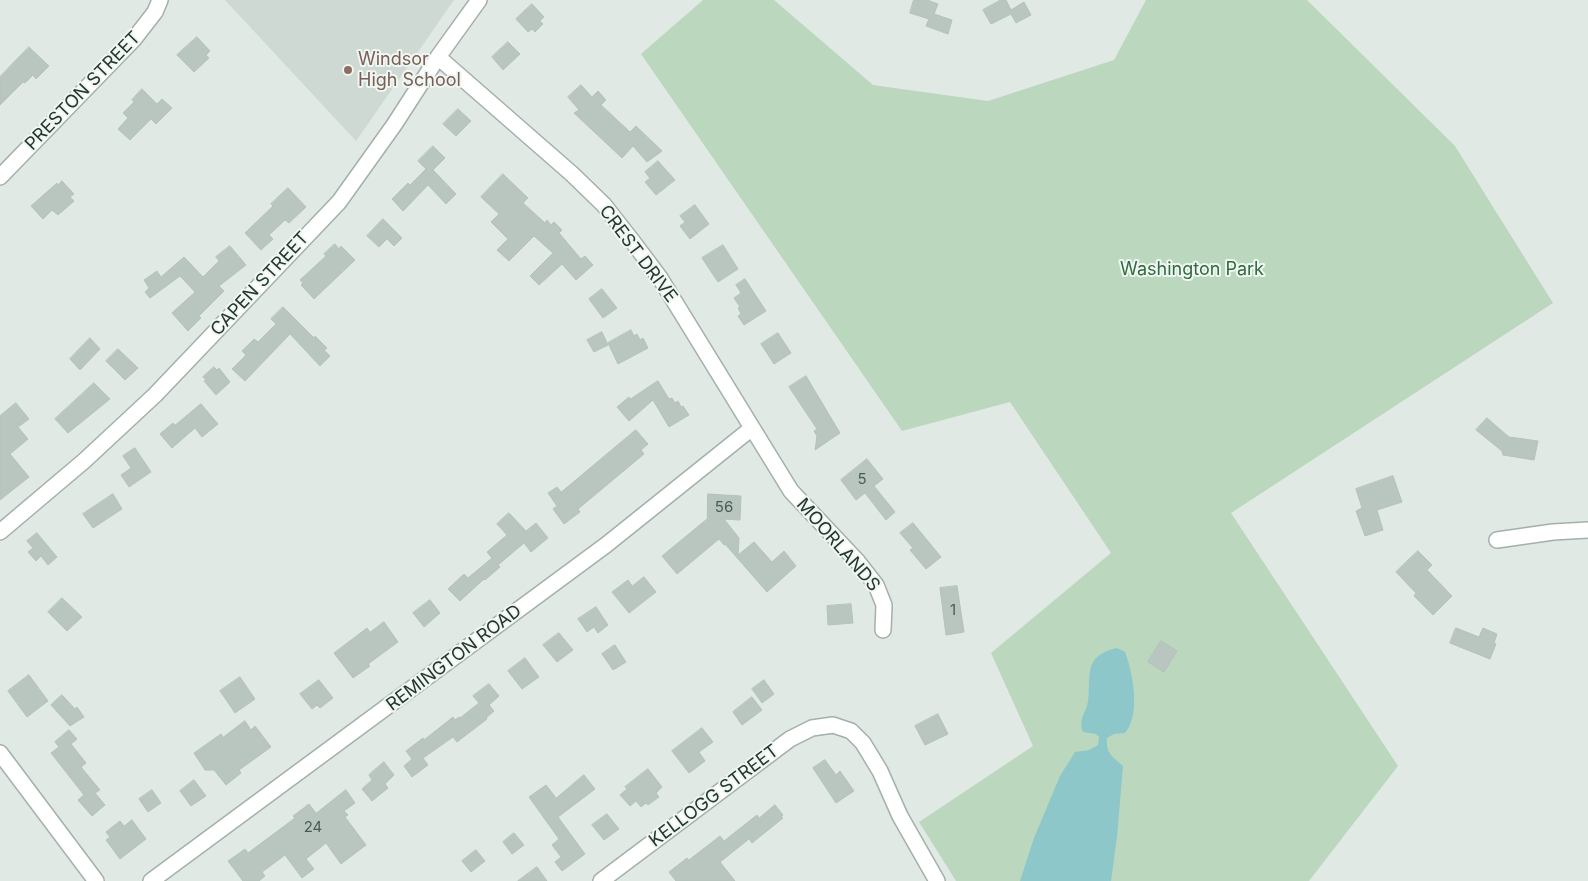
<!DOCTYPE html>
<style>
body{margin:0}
canvas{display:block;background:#e0e9e4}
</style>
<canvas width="1588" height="881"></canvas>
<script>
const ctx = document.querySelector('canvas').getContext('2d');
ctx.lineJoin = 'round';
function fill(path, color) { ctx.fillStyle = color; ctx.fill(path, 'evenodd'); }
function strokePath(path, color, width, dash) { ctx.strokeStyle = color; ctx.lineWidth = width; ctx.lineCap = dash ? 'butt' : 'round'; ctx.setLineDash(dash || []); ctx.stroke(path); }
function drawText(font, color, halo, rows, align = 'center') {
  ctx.font = font + ' Inter,sans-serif'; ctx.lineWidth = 4; ctx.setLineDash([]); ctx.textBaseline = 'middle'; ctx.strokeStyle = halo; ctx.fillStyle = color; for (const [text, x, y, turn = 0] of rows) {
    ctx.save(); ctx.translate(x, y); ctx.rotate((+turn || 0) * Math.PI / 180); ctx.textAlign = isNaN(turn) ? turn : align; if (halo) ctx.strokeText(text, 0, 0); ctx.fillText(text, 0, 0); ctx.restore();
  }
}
fill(new Path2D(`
 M225,0H454L356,141Z`), '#ced9d3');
fill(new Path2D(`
 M703,0H774L873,85L988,101L1114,60L1146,0H1307L1455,146L1553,303L1231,513L1398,766L1309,881H956L919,822L1033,746L991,653L1111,553L1010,402L902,431L641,54Z`), '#bbd8bf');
fill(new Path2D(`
 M1117,648L1125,652C1133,674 1141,714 1125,733L1114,734L1107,738C1106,754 1112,756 1123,766L1117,837L1111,881H1020L1034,838L1060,776L1075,752L1089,750L1098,745L1099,737L1096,734L1083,732C1078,718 1086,714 1088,701C1090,689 1087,673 1093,662C1099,653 1108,650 1117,648Z`), '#8dc7c9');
const building = new Path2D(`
 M914,0H927L938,4L934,14L952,20L948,34L926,26L929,19L910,13Z
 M1001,0H1006L1011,10L1024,2L1031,15L1016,23L1011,14L991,24L983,10Z
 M532,4L544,17L540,21L543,24L535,32L532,29L528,32L516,19Z
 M197,37L210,51L206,55L209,58L194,72L177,55Z
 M508,42L520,54L503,70L492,57Z
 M29,47L49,66L36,79L33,75L25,83L23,82L0,105V77Z
 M581,85L592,97L598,91L606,100L601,105L630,132L636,126L662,151L647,162L633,146L622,158L574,113L579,110L568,97Z
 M142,89L157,104L162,99L172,108L156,124L151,119L130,140L118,129L128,118L123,113L134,102L132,100Z
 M458,109L471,121L456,136L443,124Z
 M433,146L445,158L433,170L456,194L446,204L428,185L403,211L392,199L408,183L410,185L426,169L418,161Z
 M658,161L675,180L656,195L645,182L650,178L645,172Z
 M503,174L528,198L523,203L545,223L547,220L551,225L554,222L562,230L559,233L581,259L585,256L593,265L576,280L562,264L539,285L530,276L553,253L534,236L509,261L497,250L508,239L491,222L499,214L481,197Z
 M62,181L74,194L70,197L74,201L58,215L52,210L43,219L31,206L57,183L58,185Z
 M288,188L306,207L289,223L285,220L269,235L273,239L261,250L245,233L273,206L271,204Z
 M695,205L709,224L690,239L680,226L685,222L680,216Z
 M383,219L402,238L394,246L387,239L379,247L367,236Z
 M335,244L339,249L341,246L355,260L314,299L301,285L303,283L300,280L326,256L324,254Z
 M723,245L738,269L718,282L702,258Z
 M230,246L246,265L219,286L224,291L199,316L201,318L188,331L172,313L195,292L180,276L150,298L145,292L149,288L144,280L157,271L161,277L184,257L203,277L219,261L216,257Z
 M745,279L766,311L744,325L738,316L741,314L738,308L740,307L734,298L741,293L736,285Z
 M602,289L617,308L603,318L589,299Z
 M283,307L314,338L315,336L327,348L324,350L330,356L320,366L290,334L245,381L232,369L246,355L242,351L254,339L258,342L276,324L271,319Z
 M631,330L634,336L637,334L640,340L643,338L648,348L618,364L608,343Z
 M602,332L608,345L594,352L587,340Z
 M778,333L791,353L774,364L761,344Z
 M90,338L100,349L80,370L70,359Z
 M118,349L138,368L125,380L106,361Z
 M214,367L217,370L219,368L230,382L216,395L204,381L206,380L203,377Z
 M806,376L840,433L815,450L817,436L814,431L817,429L789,387Z
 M658,381L669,399L672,398L675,403L678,401L681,407L683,406L689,415L669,427L653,400L629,421L617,407L629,397L630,399Z
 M94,383L110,399L68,433L55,419Z
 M16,403L29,419L18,427L28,439L10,454L29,477L0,500V416Z
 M201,404L218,424L202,437L195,428L172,448L160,434L173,423L175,425Z
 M1487,418L1509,437L1538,441L1534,460L1503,455L1502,451L1476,430Z
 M636,430L648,444L641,450L644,454L578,509L580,512L564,524L553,509L557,506L548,493L557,487L561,492Z
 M135,448L151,472L129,487L121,475L131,468L123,456Z
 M867,459L883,479L874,486L895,512L886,520L865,493L856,500L841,480Z
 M1393,476L1402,502L1377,510L1383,530L1365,536L1356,511L1362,508L1356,489Z
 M113,494L122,509L93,528L83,514Z
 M708,494L741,496L740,520L724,519L739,538L738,555L754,542L772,562L784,551L796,566L767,592L725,544L724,545L719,539L677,574L662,556L707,519Z
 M509,513L526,531L536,523L548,538L531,552L524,543L498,565L500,567L485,580L484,579L460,601L448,589L464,574L468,578L492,558L487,552L507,535L497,524Z
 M913,523L941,557L926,569L910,550L913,548L900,533Z
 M37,533L57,557L48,565L41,556L36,561L28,552L33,548L27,541Z
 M1418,551L1432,565L1427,570L1452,596L1433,615L1414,596L1416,593L1396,572Z
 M644,577L656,592L629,613L612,592L628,580L632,586Z
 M957,586L964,632L946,635L940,588Z
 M62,598L82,617L67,631L48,612Z
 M430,600L440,613L424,627L413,613Z
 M851,604L853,623L828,625L827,606Z
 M596,607L608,625L598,633L594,627L587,632L578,619Z
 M384,622L398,642L368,664L370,666L353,678L334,653L367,628L370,632Z
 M1456,628L1479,637L1483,628L1497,634L1494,643L1496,644L1490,659L1450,643Z
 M559,633L573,650L557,662L543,645Z
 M1161,641L1177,651L1164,672L1148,662Z
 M615,645L626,662L613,670L602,654Z
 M525,658L539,677L522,689L508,671Z
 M29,675L48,701L27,717L8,691Z
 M240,677L255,699L235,713L220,691Z
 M319,680L333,698L320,708L317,705L312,709L300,694Z
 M764,680L774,694L762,703L752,689Z
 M489,684L499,696L489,705L494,711L486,718L487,719L457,742L453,737L423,758L428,765L412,777L404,766L412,759L406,751L423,738L424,740L453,717L455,720L459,717L460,718L479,703L473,696Z
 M62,695L75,709L77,707L84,717L70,726L51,705Z
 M752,697L762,710L742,725L733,712Z
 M938,714L948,734L925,745L915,726Z
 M245,721L251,730L255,726L271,747L239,770L241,773L226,785L214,770H205L194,753L221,734L223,737Z
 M702,728L713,742L699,752L705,761L689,773L672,751Z
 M69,730L77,739L71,744L86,763L81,767L100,790L95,793L105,805L92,816L78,800L84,795L51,753L59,747L55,742Z
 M825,760L836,775L840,771L854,791L836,803L813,768Z
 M384,762L394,775L385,784L388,788L372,801L362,789L372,780L369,775Z
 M648,769L662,787L656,793L659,797L648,805L646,803L641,807L636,801L630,806L620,795L627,789L625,787Z
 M584,775L595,789L558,817L585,854L562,871L555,862L561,857L552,845L559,839L529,797L546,785L556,798Z
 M194,780L206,796L191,806L180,791Z
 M152,790L161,803L148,812L139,799Z
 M346,790L355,803L344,811L348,815L345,817L366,845L341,864L326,843L306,859L314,869L302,878L285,855L262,872L265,876L259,881H243L228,861L245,849L248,853L295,818L293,816L309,804L316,813Z
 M775,805L783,815L781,817L783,818L752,843L749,839L720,862L735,881H676L669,872L687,858L689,860L720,836L724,841L757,815L759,818Z
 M607,814L619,829L604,840L592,825Z
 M132,820L146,839L120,859L106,840L110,837L106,832L120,821L124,826Z
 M514,833L524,845L512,854L503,842Z
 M476,850L485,861L471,872L462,861Z
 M537,867L547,881H518Z`);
fill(building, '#b9c6bf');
strokePath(building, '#b3c2ba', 1);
const minor = new Path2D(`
 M438,57L572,174L604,205L633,242L660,278L791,491L858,562L876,585L884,605L883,630
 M0,177L134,39L155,12L160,0
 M0,532L84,461L155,395L339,202L394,125L438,57L479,0
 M1497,540L1553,532L1588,530
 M0,753L96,881
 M151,881L606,545L752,428
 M601,881L790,739L812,728L833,725L851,731L863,743L880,771L900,816L937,881`);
strokePath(minor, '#a4b0aa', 18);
strokePath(minor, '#fff', 15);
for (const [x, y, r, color] of [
 [348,70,5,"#8d6e63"]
]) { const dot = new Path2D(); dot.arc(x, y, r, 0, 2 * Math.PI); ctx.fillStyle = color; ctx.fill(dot); strokePath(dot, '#f0f6f2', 2); }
drawText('15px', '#485b53', null, [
 ["5",862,479],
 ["56",724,507],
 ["1",953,610],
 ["24",313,827]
]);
drawText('18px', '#785e54', '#f0f6f2', [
 ["Windsor",358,60],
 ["High School",358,81]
], 'left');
drawText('18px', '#23372f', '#f0f6f2', [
 ["PRESTON STREET",83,91,-46],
 ["CREST DRIVE",638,254,53],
 ["CAPEN STREET",260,284,-47],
 ["MOORLANDS",838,545,49],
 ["REMINGTON ROAD",454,658,-37],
 ["KELLOGG STREET",714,796,-37]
]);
drawText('18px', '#316a40', '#f0f6f2', [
 ["Washington Park",1192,270]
]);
</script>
